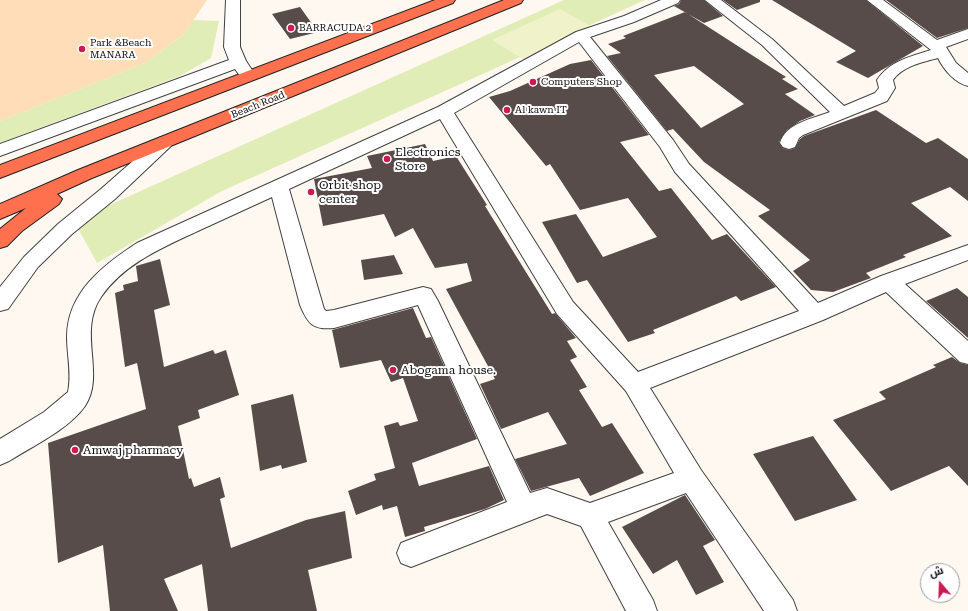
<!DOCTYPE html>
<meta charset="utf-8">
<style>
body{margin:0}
#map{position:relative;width:968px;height:611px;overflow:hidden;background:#fff8f0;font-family:"Roboto Serif",Cairo,serif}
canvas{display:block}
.north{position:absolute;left:920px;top:563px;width:40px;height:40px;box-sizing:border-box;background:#fff;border:1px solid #9f9f9f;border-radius:50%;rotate:341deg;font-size:11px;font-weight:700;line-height:16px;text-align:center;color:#0f0f0f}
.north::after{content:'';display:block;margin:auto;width:14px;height:18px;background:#ca1b52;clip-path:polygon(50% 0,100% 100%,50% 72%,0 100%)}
</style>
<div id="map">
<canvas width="968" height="611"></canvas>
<div class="north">ش</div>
</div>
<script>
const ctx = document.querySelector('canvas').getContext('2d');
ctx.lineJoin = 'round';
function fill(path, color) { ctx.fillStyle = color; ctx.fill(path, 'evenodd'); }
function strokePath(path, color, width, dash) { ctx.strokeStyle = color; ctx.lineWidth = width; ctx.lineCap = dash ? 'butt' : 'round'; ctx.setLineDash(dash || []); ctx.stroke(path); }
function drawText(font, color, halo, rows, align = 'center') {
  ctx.font = font + ' "Roboto Serif",serif'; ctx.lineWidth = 4; ctx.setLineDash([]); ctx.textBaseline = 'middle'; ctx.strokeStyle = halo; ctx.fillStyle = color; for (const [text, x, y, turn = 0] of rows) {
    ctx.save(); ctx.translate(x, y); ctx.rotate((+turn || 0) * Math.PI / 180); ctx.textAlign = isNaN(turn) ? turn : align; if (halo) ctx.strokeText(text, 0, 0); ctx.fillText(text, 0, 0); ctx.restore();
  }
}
fill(new Path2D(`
 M564,0H645L485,73L222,191L97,263L74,221Z
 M193,20L219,21L211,58L180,76L0,143V121L145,63L184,34Z`), '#e1edb6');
fill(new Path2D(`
 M0,0H207L184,34L145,63L0,121Z`), '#ffddb9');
fill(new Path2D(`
 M560,9L592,27L524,60L492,40Z`), '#f0f3c9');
fill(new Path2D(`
 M681,0H704L723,16L704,23L674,6L679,4Z
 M723,0H760V2L737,10Z
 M772,0H866L923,46L868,78L836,62L856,51Z
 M886,0H968V28L937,38Z
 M300,7L318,32L290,39L272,14Z
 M685,12L786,77L782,79L798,89L785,94L815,115L800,121L787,130L779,142L783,148L789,150L795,148L800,139L804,136L876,110L926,143L938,138L968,159V201L950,187L911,203L952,236L903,255L906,257L866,273L871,278L833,292L811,290L793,271L810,260L758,216L770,210L704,162L673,129L667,131L607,56L621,53L608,44L626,38L623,36ZM694,66L744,104L701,128L654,75Z
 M591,60L649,135L620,142L659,191L671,188L712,240L727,234L776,287L741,301L736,296L653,330L655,333L628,342L587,280L577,283L542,222L576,214L603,257L657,237L628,198L580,210L550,164L546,166L489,97L510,91L570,64Z
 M425,144L433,161L456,156L487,205L485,206L552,314L555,313L576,338L567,341L577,357L570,360L587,387L579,390L602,427L612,423L644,473L590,496L579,478L531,491L515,459L567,444L548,412L501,429L480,384L495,379L446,289L472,281L467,263L435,268L413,228L395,237L384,214L323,226L314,179L372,168L367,156Z
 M394,255L403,274L364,280L361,260Z
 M160,259L170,305L154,310L164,367L213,350L215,354L226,350L239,395L198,410L200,418L178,426L189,479L191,478L194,487L220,477L225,497L220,499L231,548L306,520L345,511L352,558L308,570L317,611H208L202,564L164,579L178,611H110L103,545L58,563L48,443L146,409L137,363L125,367L115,293L124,290L123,285L138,281L136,266Z
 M957,288L968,297V338L926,301Z
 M413,308L426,338L431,337L477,439L412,463L419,486L489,466L504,500L485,509L424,527L425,531L405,537L397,506L383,510L382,505L356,515L348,491L376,480L374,474L395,468L384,426L398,422L400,426L418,421L403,378L391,382L381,360L340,368L332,330Z
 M952,357L960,363L968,365V486L949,466L891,491L833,420L886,399L879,392L936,367L933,365Z
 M293,394L307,462L282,469L281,465L260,471L251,405Z
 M813,436L857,500L795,521L753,454Z
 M685,495L715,540L703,546L724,582L696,595L677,560L653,574L622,527Z`), '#584c4a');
const minor = new Path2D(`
 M226,0H240V47L246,61L254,73L252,76L246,78L240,76L235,69L0,156V144L229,60L224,47Z
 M661,0H680L678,3L634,22L590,37L673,140L689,164L818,303L881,276L968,245V260L905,284L968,341V364L960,362L886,292L823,320L650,388L701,470L793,600L797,611H764L686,493L608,522L653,600L657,611H626L581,526L547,514L411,567L401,563L397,553L401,543L507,502L418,305L334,328C313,330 308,324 300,305L272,197C248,208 224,219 200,230C164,247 124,263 101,297C77,332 106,375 85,406C69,429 33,446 9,461L0,465V439L44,412L68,392C72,374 67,355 67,337C67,293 103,265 137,243L438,107L576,32L624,16ZM579,42L660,147L675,172L799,311L638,372L573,302L454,113ZM440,119L557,314L626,391L674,473L590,503L547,488L530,493L438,301L431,289L423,287L334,310L326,311L324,309L289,189Z
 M705,0H721L772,39L844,106L875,93L879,88L877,80C890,61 909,57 931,50L867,0H883L937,40L968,29V39L946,47L956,63L968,73V86C955,83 944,70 938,58C923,62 903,66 893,80L895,88L887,101L803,135L799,138L795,147L789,149L783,147L780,143C786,123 812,119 830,112L762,45Z
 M165,136L171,138L174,142L171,146L115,199L72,234L38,267L8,309L0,311V287L24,257L58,224L101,189L159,138Z`);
const highway = new Path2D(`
 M435,0H455L453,3L0,178V165Z
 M504,0H523L521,3L92,178L57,194L62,199L59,204L22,231L7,246L0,248V229L26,208L0,219V204L78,170Z`);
strokePath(minor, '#424242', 2);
strokePath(highway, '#202020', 2);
fill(minor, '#fff');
fill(highway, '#ff714e');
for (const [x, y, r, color] of [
 [291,28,4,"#ca1b52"],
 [82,49,4,"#ca1b52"],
 [533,82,4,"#ca1b52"],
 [507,110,4,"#ca1b52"],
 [387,159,4,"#ca1b52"],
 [311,192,4,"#ca1b52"],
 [393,370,4,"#ca1b52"],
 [75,450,4,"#ca1b52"]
]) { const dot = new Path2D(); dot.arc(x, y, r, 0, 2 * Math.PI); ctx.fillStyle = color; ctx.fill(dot); strokePath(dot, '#fff', 1.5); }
drawText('10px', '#0f0f0f', '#fff', [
 ["BARRACUDA 2",299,28],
 ["Park &Beach",90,43],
 ["MANARA",90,55],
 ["Computers Shop",541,82],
 ["Al kawn IT",515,110]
], 'left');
drawText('10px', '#0f0f0f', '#fff', [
 ["Beach Road",258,105,-22]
]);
drawText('12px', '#0f0f0f', '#fff', [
 ["Electronics",395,152],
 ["Store",395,166],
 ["Orbit shop",319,185],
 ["center",319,199],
 ["Abogama house.",401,370],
 ["Amwaj pharmacy",83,450]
], 'left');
</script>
